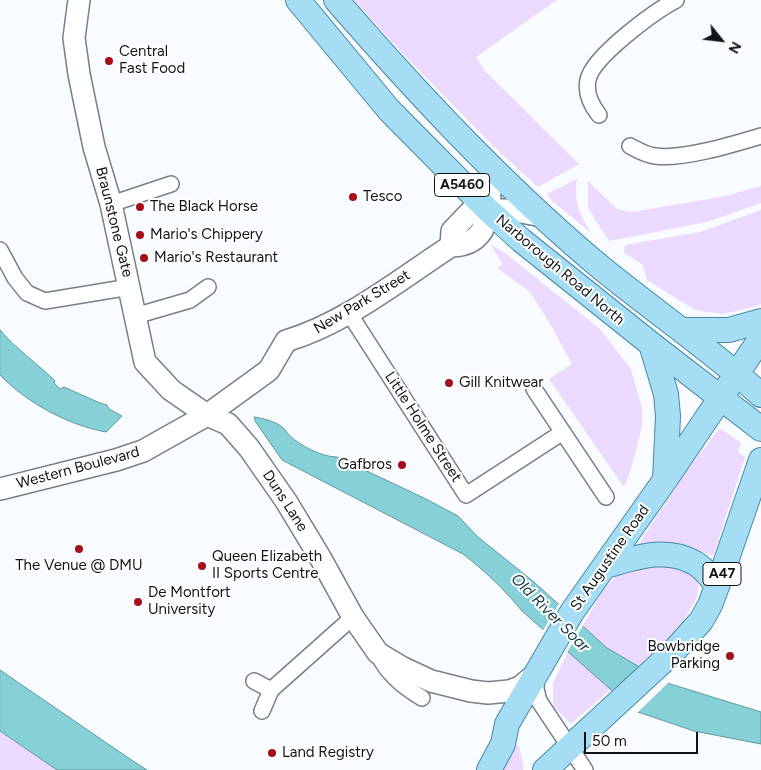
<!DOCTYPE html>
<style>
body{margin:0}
#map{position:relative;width:761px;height:770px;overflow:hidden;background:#f8fbff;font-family:Figtree,sans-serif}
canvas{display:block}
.north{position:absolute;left:696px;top:15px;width:50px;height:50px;-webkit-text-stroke:4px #fff;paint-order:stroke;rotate:119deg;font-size:14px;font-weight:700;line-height:20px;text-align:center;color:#111416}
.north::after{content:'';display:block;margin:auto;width:18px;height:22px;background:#111416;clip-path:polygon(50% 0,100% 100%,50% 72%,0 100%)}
.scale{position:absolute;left:584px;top:732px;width:114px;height:22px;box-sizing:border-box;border:2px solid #111416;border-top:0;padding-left:6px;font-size:15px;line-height:18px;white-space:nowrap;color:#111416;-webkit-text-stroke:4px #fff;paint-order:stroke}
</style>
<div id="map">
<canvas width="761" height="770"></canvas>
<div class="north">N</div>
<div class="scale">50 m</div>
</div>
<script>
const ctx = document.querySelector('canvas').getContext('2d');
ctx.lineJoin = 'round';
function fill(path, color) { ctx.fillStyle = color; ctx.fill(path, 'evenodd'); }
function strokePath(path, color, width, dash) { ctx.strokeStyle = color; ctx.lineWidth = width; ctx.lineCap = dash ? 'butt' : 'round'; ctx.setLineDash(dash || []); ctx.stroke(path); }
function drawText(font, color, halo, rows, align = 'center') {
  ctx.font = font + ' Figtree,sans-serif'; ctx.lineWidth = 4; ctx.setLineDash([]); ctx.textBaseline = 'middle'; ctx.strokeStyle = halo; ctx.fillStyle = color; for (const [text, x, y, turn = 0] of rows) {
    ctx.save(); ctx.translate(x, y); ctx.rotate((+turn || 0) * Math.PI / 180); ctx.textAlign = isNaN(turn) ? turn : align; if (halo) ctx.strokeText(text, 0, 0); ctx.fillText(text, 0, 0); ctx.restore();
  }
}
fill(new Path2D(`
 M354,0H557L476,57L485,71L579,164L538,187C507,160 478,131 449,101C416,68 385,35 354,0Z
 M577,179C574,204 579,212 591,233L550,199L547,194Z
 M588,181L617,209L632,212L726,196L761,186V203L707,222L609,241L588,208Z
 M761,210V304L750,308L722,314L695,310L647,280L642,264L624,253L625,245L700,232Z
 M490,244L505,253L600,329L631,369L642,408V426L631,469L624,487L549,379L572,364L552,327L530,292L497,268L503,264Z
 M720,428L741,443L738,452L745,457L713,556L689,546L664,544L638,545L691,465Z
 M643,561L689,566L699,580L697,597L684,620L661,646L571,724L553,706V683L567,654L603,590L621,572Z
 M0,731L57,770H0Z
 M519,745L524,768L523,770H500L513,746Z`), '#ebdafe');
const water = new Path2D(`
 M0,330C17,350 37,363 55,381L54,383L60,389L64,387L100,403L107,405L109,409L122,416L106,432C68,425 27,403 0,375Z
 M255,417C264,419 275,421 282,427C285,429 287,433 290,436C301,446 322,457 337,457L424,498L458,516L478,537L534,582L607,648L667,683L761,712V744L694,731L635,711L522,611C504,589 485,571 463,554L282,460L255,421Z
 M0,670L127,757L147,770H57L0,731Z`);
fill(water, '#86d1d7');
strokePath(water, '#63989d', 1);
fill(new Path2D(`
 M560,602L584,624L566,654L542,632Z
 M642,665L670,681L636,714L609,693Z`), '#f8fbff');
const street = new Path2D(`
 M599,115C591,105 585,94 588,80C592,57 655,11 676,0
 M630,146C638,150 645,155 655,156C682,160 734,144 761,136
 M111,204L171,184
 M0,250L15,278L27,293L45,301L130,287
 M349,313L466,495L563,432
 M135,316L190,300L208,287
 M534,389L606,497
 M379,656C388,675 405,688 422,698
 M536,675V689L539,701L585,770
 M254,681L271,690
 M262,711L271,690L353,617`);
const secondary = new Path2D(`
 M79,0L74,38L79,74L94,147L111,204L145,362L171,390L207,415L228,424L249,448L286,501L321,559L353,617L378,653L403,668L431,681L471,691L488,693L509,691L520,687L536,674
 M451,246L452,231L474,208L488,210H511L542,216
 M0,489L116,460L143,451L207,415L254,381L269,370L286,341C346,323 399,280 451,246C497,245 488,198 491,167`);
const primary = new Path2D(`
 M298,0L389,110L488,210L521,240L651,344L761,429
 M336,0C416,92 500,182 593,261C648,307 708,347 761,395
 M682,330H729L761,321
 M651,344L666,394L668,416L665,480
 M605,566C635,558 666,546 695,563C704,568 711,578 717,585
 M489,770L503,744L507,724L572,612L665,480L761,338
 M545,770L673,652L701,621L710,605L723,570L761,460`);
strokePath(street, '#797f87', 18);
strokePath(secondary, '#797f87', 24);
strokePath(primary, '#4a88a2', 26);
strokePath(street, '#fff', 15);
strokePath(secondary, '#fff', 21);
strokePath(primary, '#a5ddf5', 24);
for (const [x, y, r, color] of [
 [109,61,5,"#a50d1a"],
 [353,197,5,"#a50d1a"],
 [140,207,5,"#a50d1a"],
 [140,235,5,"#a50d1a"],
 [144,258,5,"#a50d1a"],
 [449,383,5,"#a50d1a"],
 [402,465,5,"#a50d1a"],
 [79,549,5,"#a50d1a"],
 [202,566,5,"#a50d1a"],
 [138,602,5,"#a50d1a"],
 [730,656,5,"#a50d1a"],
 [272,753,5,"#a50d1a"]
]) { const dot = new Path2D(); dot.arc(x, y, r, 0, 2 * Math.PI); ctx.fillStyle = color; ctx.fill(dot); strokePath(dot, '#fff', 2); }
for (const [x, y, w] of [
 [462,185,55],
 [722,574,38]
]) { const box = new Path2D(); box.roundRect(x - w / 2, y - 11.5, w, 23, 4); ctx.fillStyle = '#fff'; ctx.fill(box); strokePath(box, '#111416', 1); }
drawText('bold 14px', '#111416', null, [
 ["A5460",462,185],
 ["A47",722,574]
]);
drawText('15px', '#111416', '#fff', [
 ["Central",119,52],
 ["Fast Food",119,69],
 ["Tesco",363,197],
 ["The Black Horse",150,207],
 ["Mario's Chippery",150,235],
 ["Mario's Restaurant",154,258],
 ["Gill Knitwear",459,383],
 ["Gafbros",392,465,"right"],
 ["Queen Elizabeth",212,557],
 ["II Sports Centre",212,574],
 ["The Venue @ DMU",79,566,"center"],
 ["De Montfort",148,593],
 ["University",148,610],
 ["Bowbridge",720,647,"right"],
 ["Parking",720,664,"right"],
 ["Land Registry",282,753]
], 'left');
drawText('15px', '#111416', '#fff', [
 ["Braunstone Gate",114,222,76],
 ["Narborough Road North",560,270,40],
 ["New Park Street",362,302,-31],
 ["Little Holme Street",423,427,57],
 ["Western Boulevard",78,468,-15],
 ["Duns Lane",285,501,57],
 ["St Augustine Road",610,558,-55]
]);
drawText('italic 16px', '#163b3d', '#fff', [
 ["Old River Soar",550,613,45]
]);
</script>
